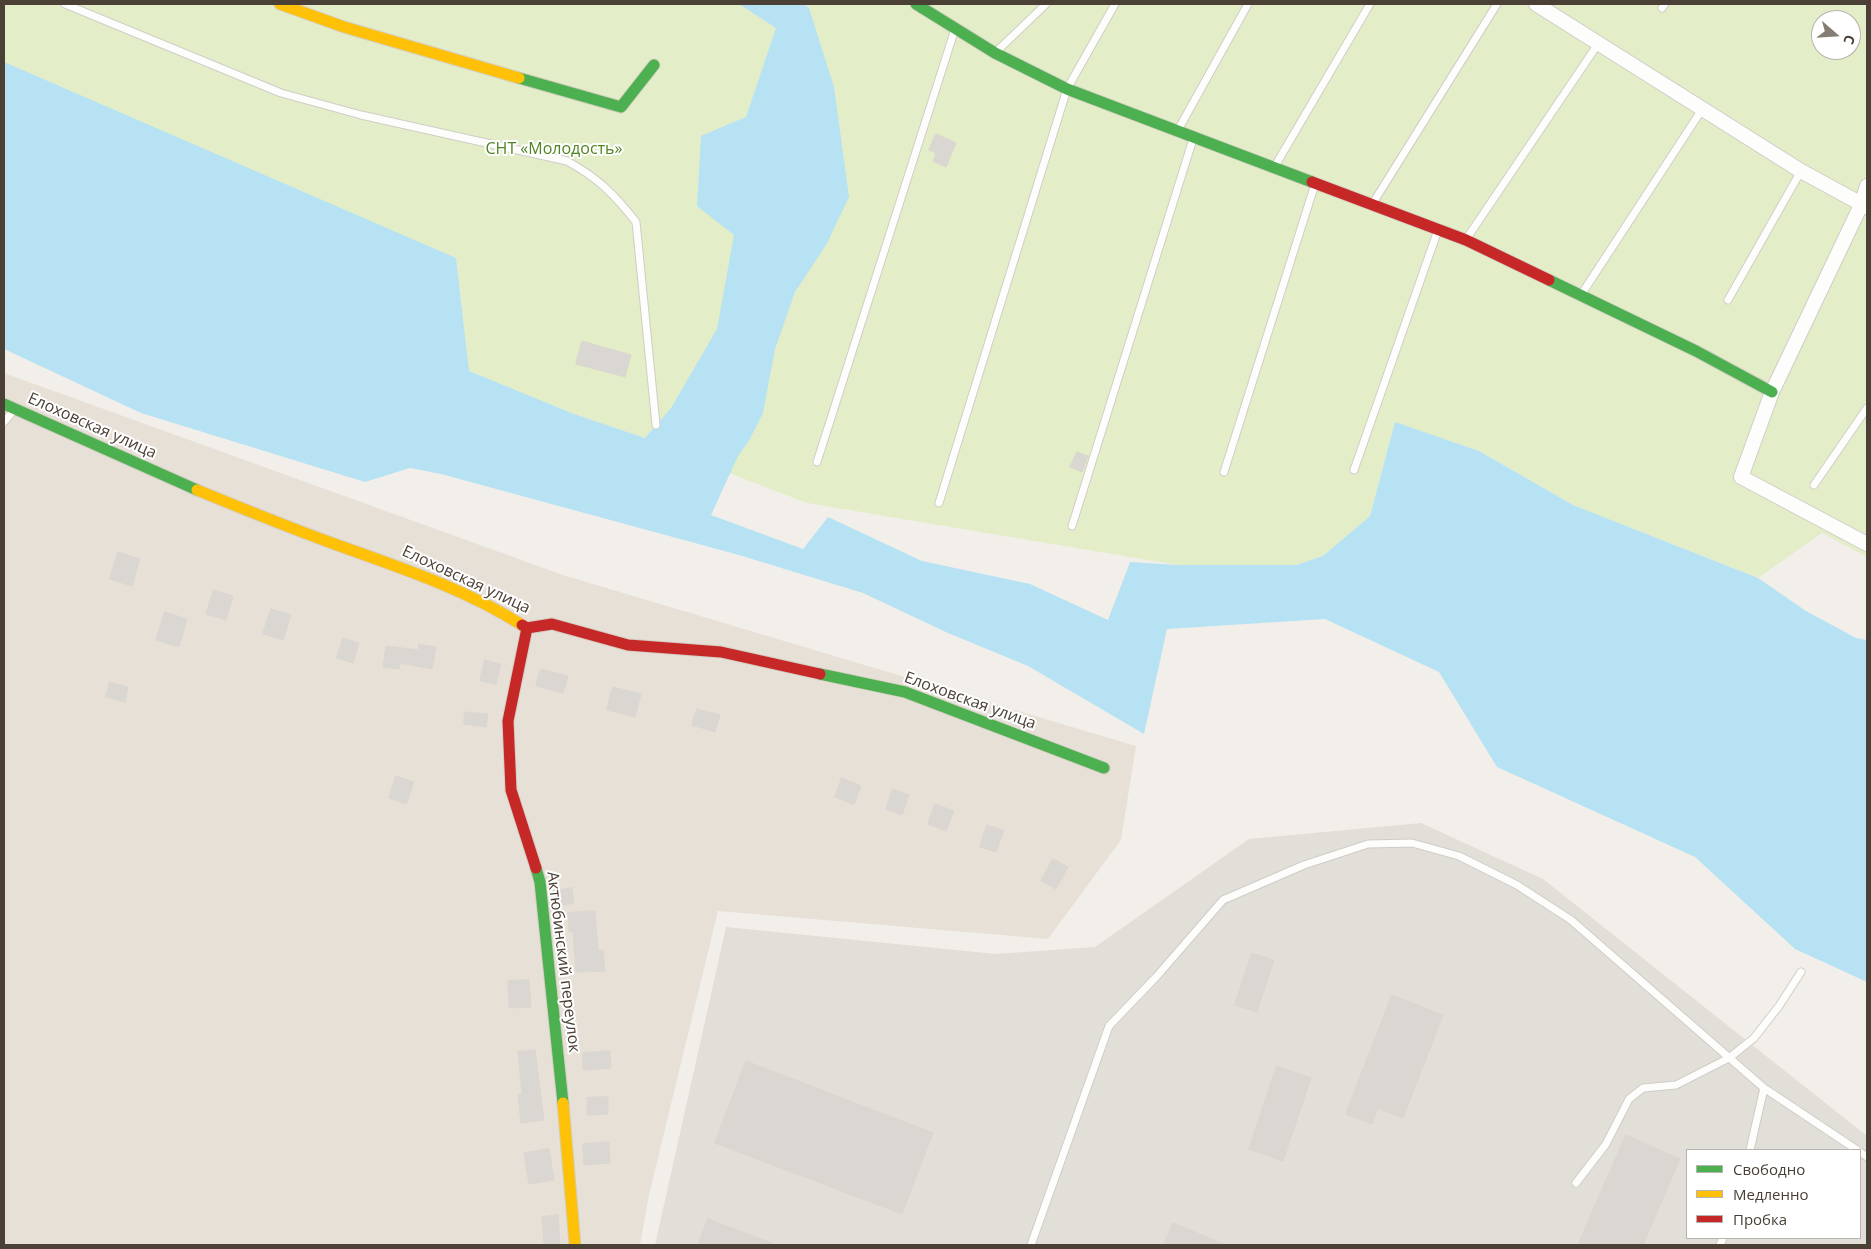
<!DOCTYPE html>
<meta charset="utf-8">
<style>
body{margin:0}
#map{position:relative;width:1871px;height:1249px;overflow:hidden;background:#f2efea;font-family:"Open Sans",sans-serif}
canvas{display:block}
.frame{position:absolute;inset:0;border:5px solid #4a4035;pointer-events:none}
.legend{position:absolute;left:1686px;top:1149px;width:175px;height:90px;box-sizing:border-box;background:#fff;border:1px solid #b7b3ae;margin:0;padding:6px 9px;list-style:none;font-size:15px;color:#4a4035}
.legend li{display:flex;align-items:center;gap:10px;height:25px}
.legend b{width:25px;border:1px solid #b7b3ae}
.north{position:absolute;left:1811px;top:10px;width:50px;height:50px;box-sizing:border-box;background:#fff;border:1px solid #b7b3ae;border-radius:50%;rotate:109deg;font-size:14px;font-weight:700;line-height:20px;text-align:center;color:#4a4035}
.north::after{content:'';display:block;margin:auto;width:18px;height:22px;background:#857d74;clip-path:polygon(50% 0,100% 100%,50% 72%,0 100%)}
</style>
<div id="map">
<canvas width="1871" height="1249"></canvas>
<div class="frame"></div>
<ul class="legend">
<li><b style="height:6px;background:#4caf50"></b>Свободно</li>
<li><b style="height:6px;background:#ffc107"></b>Медленно</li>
<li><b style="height:6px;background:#c62828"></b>Пробка</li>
</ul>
<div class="north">С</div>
</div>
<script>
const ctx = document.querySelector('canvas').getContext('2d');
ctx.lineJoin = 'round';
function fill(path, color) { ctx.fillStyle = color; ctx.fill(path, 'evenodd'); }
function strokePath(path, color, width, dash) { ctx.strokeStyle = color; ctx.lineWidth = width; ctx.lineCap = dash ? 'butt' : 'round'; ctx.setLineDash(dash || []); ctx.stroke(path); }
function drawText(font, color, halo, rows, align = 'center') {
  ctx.font = font + ' "Open Sans",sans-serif'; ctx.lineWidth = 4; ctx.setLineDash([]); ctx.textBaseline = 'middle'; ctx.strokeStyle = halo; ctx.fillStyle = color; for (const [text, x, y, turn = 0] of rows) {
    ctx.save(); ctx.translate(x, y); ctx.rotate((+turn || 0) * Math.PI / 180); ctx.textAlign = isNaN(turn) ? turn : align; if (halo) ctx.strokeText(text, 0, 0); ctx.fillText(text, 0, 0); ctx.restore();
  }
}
fill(new Path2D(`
 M4,373L563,575L1136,746L1121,840L1048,939L718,911L649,1195L640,1245H4Z`), '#e7e0d7');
fill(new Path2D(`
 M1421,823L1543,879L1867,1136V1245H655L726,927L996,954L1095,947L1249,839ZM1687,1150H1860V1238H1687Z`), '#e2ded8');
fill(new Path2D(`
 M4,4H1867V557L1822,533L1758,578L1573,505L1479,451L1395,423L1370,516L1323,556L1296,565H1178L807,503L713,467L655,426L645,438L574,414L468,371L460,288L4,97ZM1821,20H1851V50H1821Z`), '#e3eec8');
fill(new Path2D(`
 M739,4H804L809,8L834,87L849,197L826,245L795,292L775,349L763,413L750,439L738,456L711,515L803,549L828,517L922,561L1030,584L1108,620L1130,562L1178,565H1296L1323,556L1370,516L1395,422L1479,451L1573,505L1758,578L1806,611L1856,638L1867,640V982L1795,949L1695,857L1497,767L1439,672L1325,619L1167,629L1144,734L1028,666L948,633L863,593L739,555L441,474L410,468L365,482L141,413L4,349V62L456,258L469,371L574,414L645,438L671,408L717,329L734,235L697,206L701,136L746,117L776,28Z`), '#b6e2f4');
const building = new Path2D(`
 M936,134L956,143L946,167L933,161L936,153L929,150Z
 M582,341L631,355L625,377L576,364Z
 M1077,452L1088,456L1082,472L1070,467Z
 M118,552L140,559L132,586L110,579Z
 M214,590L233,596L226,620L206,614Z
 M271,609L291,615L283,640L263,634Z
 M165,612L187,619L179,647L156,640Z
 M343,638L359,643L353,663L337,658Z
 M419,644L436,647L432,669L400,663L399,669L383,667L386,646L418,650Z
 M485,660L501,664L496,684L480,681Z
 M541,669L568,676L563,693L536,686Z
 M110,682L128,687L125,702L106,697Z
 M613,687L641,694L635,717L607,710Z
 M697,709L720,715L715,732L692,725Z
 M465,712L488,714L486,727L464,724Z
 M396,776L414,782L406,804L389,798Z
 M842,778L861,786L854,805L835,797Z
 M893,789L909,795L902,815L886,809Z
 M935,804L954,811L946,831L928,824Z
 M987,825L1004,830L996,852L980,847Z
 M1053,859L1068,867L1056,889L1041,881Z
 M572,888L574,903L557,906L554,891Z
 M595,911L598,951L603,950L605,971L576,972L573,931L569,932L568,913Z
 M1252,953L1274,960L1257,1012L1235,1005Z
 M529,980L531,1007L509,1008L508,981Z
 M1392,995L1443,1015L1403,1118L1378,1108L1372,1124L1346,1114Z
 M535,1050L544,1120L521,1123L518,1095L522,1094L518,1052Z
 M610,1051L611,1068L583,1070V1053Z
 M746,1061L933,1133L902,1214L715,1143Z
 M1277,1066L1311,1078L1283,1161L1249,1149Z
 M608,1097V1114L587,1115V1098Z
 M1626,1135L1680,1159L1643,1245H1578Z
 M609,1142L610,1163L584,1165L583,1144Z
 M549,1149L554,1180L529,1184L524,1153Z
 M558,1215L560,1245H544L542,1217Z
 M708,1219L774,1244V1245H698Z
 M1173,1223L1226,1245H1164Z`);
fill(building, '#dad6d1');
strokePath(building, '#dbd6d0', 1);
const lane = new Path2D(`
 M65,4L281,93L361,115L567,161C598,178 614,194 636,222L656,425
 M1662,8L1665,4
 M996,52L1046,4
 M1178,130L1248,4
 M1275,166L1370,4
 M1373,203L1497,4
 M1467,238L1598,44
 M1581,295L1703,108
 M1728,300L1801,171
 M4,422L15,409
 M817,462L955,29
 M1354,470L1438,230
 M1224,472L1315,184
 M1814,485L1867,408
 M939,503L1067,89L1115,4
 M1072,526L1193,139
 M1750,1150L1764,1088
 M1860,1152L1867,1157
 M1576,1183L1606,1144L1629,1099L1643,1088L1676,1085L1729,1058L1754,1038L1779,1006L1801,972
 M1031,1245L1109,1026L1157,976L1223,900L1304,865L1368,844L1412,843L1459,856L1517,885L1571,920L1764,1088L1857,1150
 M1720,1245L1723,1238`);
const street = new Path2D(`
 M1536,4L1801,171L1867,207
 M1867,186L1862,203L1772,392L1741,477L1867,544`);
const fast = new Path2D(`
 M916,4L995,53L1067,89L1312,182
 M519,78L621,107L654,65
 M1549,280L1696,351L1772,392
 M4,404L197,490
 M820,674L905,692L1104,768
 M536,868L540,882L563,1103`);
const slow = new Path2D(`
 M280,4L344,27L519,78
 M197,490C241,508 285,526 329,542C395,566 462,587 522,625
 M563,1103L575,1245`);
const jam = new Path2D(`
 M1312,182L1466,240L1549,280
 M522,625L527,628L552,624L628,645L721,652L820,674
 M527,628L508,721L511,790L536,868`);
strokePath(lane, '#d0cdc8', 9);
strokePath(street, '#d0cdc8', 16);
strokePath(fast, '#d4cec2', 13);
strokePath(slow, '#d4cec2', 13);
strokePath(jam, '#d4cec2', 13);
strokePath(lane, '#fdfdfc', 7);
strokePath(street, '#fdfdfc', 14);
strokePath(fast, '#4caf50', 11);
strokePath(slow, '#ffc107', 11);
strokePath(jam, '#c62828', 11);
drawText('16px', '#508321', '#fff', [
 ["СНТ «Молодость»",554,149]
]);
drawText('16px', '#4a4035', '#fff', [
 ["Елоховская улица",92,426,24],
 ["Елоховская улица",466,580,25],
 ["Елоховская улица",970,701,20],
 ["Актюбинский переулок",563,962,83]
]);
</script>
